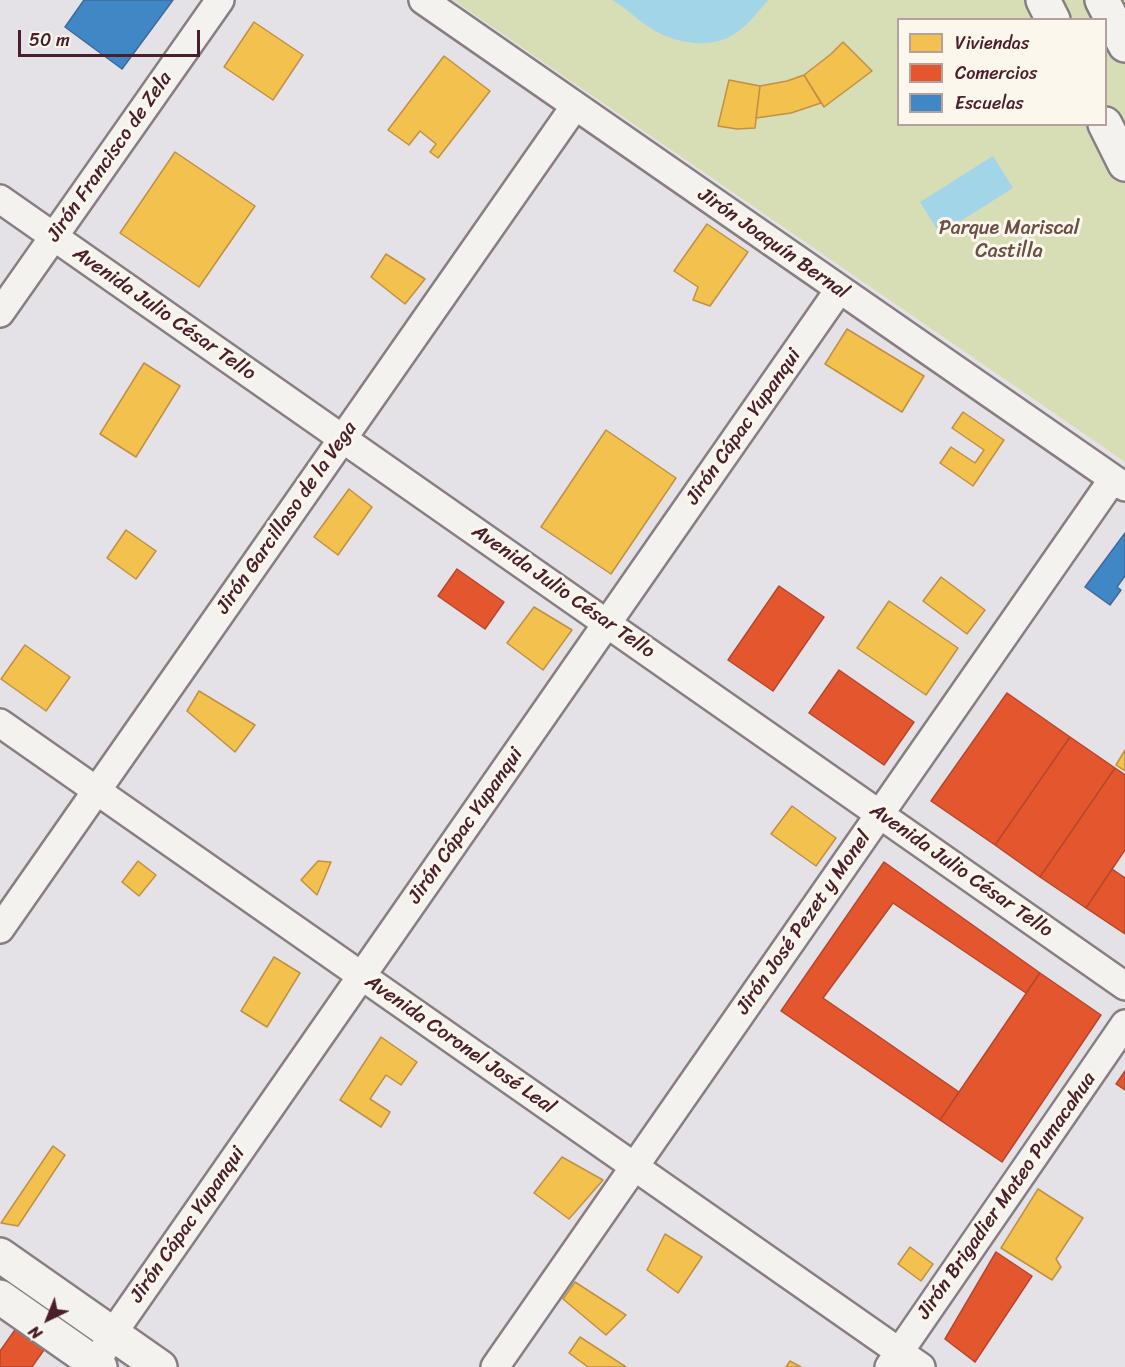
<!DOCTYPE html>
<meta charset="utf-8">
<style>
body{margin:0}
#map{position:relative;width:1125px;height:1367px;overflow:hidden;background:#e4e2e6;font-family:Sriracha,sans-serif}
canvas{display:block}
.legend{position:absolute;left:897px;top:18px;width:210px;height:108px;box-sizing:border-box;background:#fbf7ec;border:2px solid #b4a19f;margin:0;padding:8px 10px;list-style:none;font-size:18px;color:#4a1f2b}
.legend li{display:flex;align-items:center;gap:12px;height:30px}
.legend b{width:30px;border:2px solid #b4a19f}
.north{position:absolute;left:18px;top:1289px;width:60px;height:60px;-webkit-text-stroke:4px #fbf7ec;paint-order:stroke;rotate:223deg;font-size:16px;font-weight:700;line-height:24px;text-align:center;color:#4a1f2b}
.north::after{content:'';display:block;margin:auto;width:21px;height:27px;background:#4a1f2b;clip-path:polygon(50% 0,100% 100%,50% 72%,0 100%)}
.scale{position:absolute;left:18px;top:30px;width:182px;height:27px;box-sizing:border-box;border:3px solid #4a1f2b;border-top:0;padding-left:8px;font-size:18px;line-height:21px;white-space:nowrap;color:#4a1f2b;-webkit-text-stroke:4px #fbf7ec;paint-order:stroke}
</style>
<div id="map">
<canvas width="1125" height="1367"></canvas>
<ul class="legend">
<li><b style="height:16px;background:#f2c14e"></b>Viviendas</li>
<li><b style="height:16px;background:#e4572e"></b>Comercios</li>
<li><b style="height:16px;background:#3f88c5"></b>Escuelas</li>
</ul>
<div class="north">N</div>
<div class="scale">50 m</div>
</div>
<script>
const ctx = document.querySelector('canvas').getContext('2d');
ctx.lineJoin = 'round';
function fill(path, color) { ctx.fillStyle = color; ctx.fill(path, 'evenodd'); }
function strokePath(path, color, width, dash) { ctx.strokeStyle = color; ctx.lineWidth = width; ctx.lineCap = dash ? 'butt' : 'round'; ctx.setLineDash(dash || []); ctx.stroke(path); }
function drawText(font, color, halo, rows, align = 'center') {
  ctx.font = font + ' Sriracha,sans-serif'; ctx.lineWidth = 6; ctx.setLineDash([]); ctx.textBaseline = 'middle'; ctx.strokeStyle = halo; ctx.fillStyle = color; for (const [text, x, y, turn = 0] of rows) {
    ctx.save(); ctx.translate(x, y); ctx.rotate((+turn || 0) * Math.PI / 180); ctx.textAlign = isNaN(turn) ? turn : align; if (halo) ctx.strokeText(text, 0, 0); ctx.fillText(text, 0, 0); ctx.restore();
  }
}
fill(new Path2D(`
 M453,0H1125V462L1118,457ZM898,20H1106V124H898Z`), '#d7deb6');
fill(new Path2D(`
 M612,0H768C757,13 746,28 731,36C705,50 669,42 646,25C634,17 625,7 612,0Z
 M993,156L1013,188L940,234L920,202Z`), '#a2d5e7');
const homes = new Path2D(`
 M254,22L303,55L273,100L224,67Z
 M843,42L872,71L824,107L804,75L831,54Z
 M444,56L490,91L438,158L430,152L436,144L420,131L409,145L388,130Z
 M804,75L821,103L791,113L756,118L760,86L787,81Z
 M729,80L760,86L755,128L737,129L718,126Z
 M175,152L255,206L199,287L120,233Z
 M707,224L748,252L710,306L693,300L698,287L674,271Z
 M386,254L425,279L405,304L371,277Z
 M847,329L924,376L902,412L825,364Z
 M144,363L180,386L136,457L100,434Z
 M963,412L1004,440L973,486L940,463L951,447L975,463L984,450L952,428Z
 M606,430L676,478L611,574L541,527Z
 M349,489L372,507L338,555L314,537Z
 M126,530L156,551L136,579L107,558Z
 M941,577L985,610L967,634L923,601Z
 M889,601L958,648L926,695L857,648Z
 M534,607L572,630L543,670L507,643Z
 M25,645L70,677L46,711L1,679Z
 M199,691L255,725L235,752L187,711Z
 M1125,750V771L1116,765Z
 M792,806L836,838L816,866L771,834Z
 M138,861L156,875L139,896L122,882Z
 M318,861L331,862L317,895L301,880Z
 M274,957L300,973L267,1027L241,1011Z
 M381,1037L417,1062L401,1085L386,1075L370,1099L390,1112L381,1127L340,1100Z
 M53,1146L65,1155L18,1226L1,1223Z
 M562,1157L603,1180L569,1219L534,1193Z
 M1038,1189L1083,1218L1056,1259L1061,1267L1052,1280L1001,1248Z
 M665,1234L702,1257L678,1293L647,1270Z
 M910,1247L933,1264L921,1281L898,1264Z
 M575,1282L626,1315L606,1335L563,1299Z
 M580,1337L626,1367H588L569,1353Z
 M790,1361L801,1367H786Z`);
fill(homes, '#f2c14e');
strokePath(homes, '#c09044', 1.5);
const shops = new Path2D(`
 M457,569L504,602L485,629L438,596Z
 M779,586L824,617L773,691L728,660Z
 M839,670L914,722L884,765L809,713Z
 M1007,693L1070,737L995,845L931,801Z
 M1070,737L1115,768L1040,877L995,845Z
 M1115,768L1125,775V850L1086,908L1040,877Z
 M884,862L1040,973L1026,993L893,903L823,998L959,1092L940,1120L781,1011Z
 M1112,869L1125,878V934L1086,908Z
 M1040,973L1101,1015L1002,1162L940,1120Z
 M1125,1071V1090L1116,1084Z
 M996,1252L1032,1276L975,1362L945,1339Z
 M17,1327L46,1347L32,1367H0V1351Z`);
fill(shops, '#e4572e');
strokePath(shops, '#b6462d', 1.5);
const schools = new Path2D(`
 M84,0H173L122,69L65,27Z
 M1125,533V576L1117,587L1121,590L1110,605L1085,587Z`);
fill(schools, '#3f88c5');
strokePath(schools, '#426897', 1.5);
const street = new Path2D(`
 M423,0L1125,487
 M0,199L1125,986
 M0,313L220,0
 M0,723L921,1367
 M0,929L575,106
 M103,1351L113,1333L839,290
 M495,1367L1113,479
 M889,1367L1125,1024`);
const secondary = new Path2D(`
 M1043,0L1053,20
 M1102,0L1125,45
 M1105,124L1125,164
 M0,1255L160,1367
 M0,1297L100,1367`);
strokePath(street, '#887e82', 32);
strokePath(secondary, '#887e82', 38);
strokePath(street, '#f3f2ef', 27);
strokePath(secondary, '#f3f2ef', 33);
drawText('20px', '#4a1f2b', '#fbf7ec', [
 ["Jirón Francisco de Zela",110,157,-55],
 ["Jirón Joaquín Bernal",773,244,35],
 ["Avenida Julio César Tello",164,314,35],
 ["Jirón Cápac Yupanqui",744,427,-55],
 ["Jirón Garcillaso de la Vega",287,518,-55],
 ["Avenida Julio César Tello",563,592,35],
 ["Jirón Cápac Yupanqui",466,826,-55],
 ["Avenida Julio César Tello",961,871,35],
 ["Jirón José Pezet y Monel",804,923,-55],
 ["Avenida Coronel José Leal",460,1045,35],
 ["Jirón Brigadier Mateo Pumacahua",1007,1196,-55],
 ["Jirón Cápac Yupanqui",188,1225,-55]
]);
drawText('20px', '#6b4e44', '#fbf7ec', [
 ["Parque Mariscal",1009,229],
 ["Castilla",1009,252]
]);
</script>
